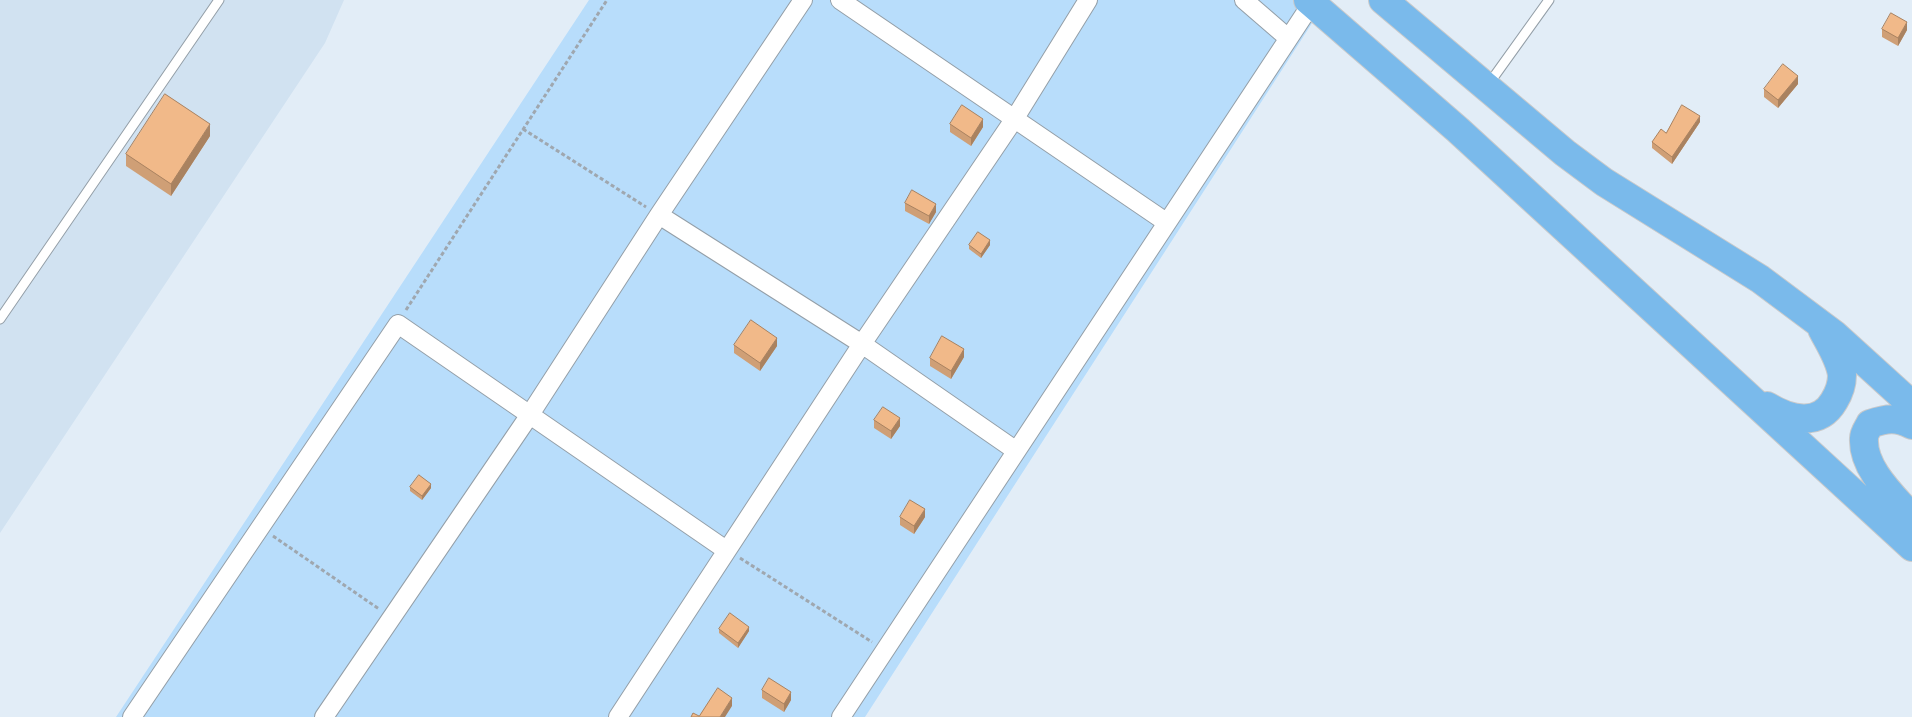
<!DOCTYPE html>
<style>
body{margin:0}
canvas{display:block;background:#e2edf7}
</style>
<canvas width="1912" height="717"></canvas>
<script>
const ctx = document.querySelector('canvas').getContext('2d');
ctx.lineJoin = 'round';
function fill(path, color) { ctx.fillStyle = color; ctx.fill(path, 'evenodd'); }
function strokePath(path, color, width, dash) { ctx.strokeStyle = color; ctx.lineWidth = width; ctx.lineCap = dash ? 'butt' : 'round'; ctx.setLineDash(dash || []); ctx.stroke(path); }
fill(new Path2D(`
 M0,0H344L325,43L0,533Z`), '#d1e2f1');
fill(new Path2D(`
 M589,0H1296L1316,17L865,717H116Z`), '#b8ddfb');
const service = new Path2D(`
 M1488,85L1549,0
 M0,319L219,0`);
const minor = new Path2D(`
 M840,0L1166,222
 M1244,0L1288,38
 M659,215L862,344L1015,450
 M132,717L398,324L726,550
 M324,717L529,416L659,215L803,0
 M618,717L862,344L1015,118L1088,0
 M841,717L1312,3`);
const trunk = new Path2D(`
 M1308,0L1458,130L1912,547
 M1383,0L1565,153L1604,182L1760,279L1835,335L1912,405
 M1767,406C1790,420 1819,427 1834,401C1839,393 1842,384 1842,375C1840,359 1829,343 1822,329
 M1912,425C1897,417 1887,418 1870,424C1868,428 1864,433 1864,438C1862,469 1894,497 1912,518`);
strokePath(service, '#949fa8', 11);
strokePath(minor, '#949fa8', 20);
strokePath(trunk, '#c9cacb', 30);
strokePath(new Path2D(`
 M523,129L646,207
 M406,310L607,0
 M273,536L379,609
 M740,558L872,642`), '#9fa7af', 3, [4, 2.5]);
strokePath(service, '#fff', 9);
strokePath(minor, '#fff', 18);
strokePath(trunk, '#7abaeb', 28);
fill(new Path2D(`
 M1882,29L1907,30L1898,46L1882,37Z
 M1798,84L1778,108L1764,97V89Z
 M1700,122L1672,164L1652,148V142L1666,133Z
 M950,124L983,127L971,146L950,132Z
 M210,136L171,196L126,166V154Z
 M905,203L936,212L929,224L905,211Z
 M969,245H990L981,258L969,249Z
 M734,345L777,346L760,371L734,353Z
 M964,357L951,379L930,366V358Z
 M874,420L900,426L891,439L874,428Z
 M410,487L431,488L422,500L410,491Z
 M900,517H925L914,534L900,525Z
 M719,629L749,631L738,648L719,633Z
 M762,690L791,700L784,712L762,698Z`), '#cf9f76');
fill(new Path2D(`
 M1907,22V30L1898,46V38Z
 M1798,76V84L1778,108V100Z
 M1700,116V122L1672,164V157Z
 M983,119V127L971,146V138Z
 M210,124V136L171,196V184Z
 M936,204V212L929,224V216Z
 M990,240V245L981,258V254Z
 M777,338V346L760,371V363Z
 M964,349V357L951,379V371Z
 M900,418V426L891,439V431Z
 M431,484V488L422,500V496Z
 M925,509V517L914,534V526Z
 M749,627V631L738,648V643Z
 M791,692V700L784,712V704Z
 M732,698V706L725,717H720Z`), '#a98260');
const building = new Path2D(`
 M1891,13L1907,22L1898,38L1882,29Z
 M1783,64L1798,76L1778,100L1764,89Z
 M165,94L210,124L171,184L126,154Z
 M962,105L983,119L971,138L950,124Z
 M1682,105L1700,116L1672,157L1652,142L1661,129L1666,133Z
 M912,190L936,204L929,216L905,203Z
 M978,232L990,240L981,254L969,245Z
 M751,320L777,338L760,363L734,345Z
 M942,336L964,349L951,371L930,358Z
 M883,407L900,418L891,431L874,420Z
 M419,475L431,484L422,496L410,487Z
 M910,500L925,509L914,526L900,517Z
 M730,613L749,627L738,643L719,629Z
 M769,678L791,692L784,704L762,690Z
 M718,688L732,698L720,717H691L693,713L699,716Z`);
fill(building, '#f1b989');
strokePath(building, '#a98260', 1);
</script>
